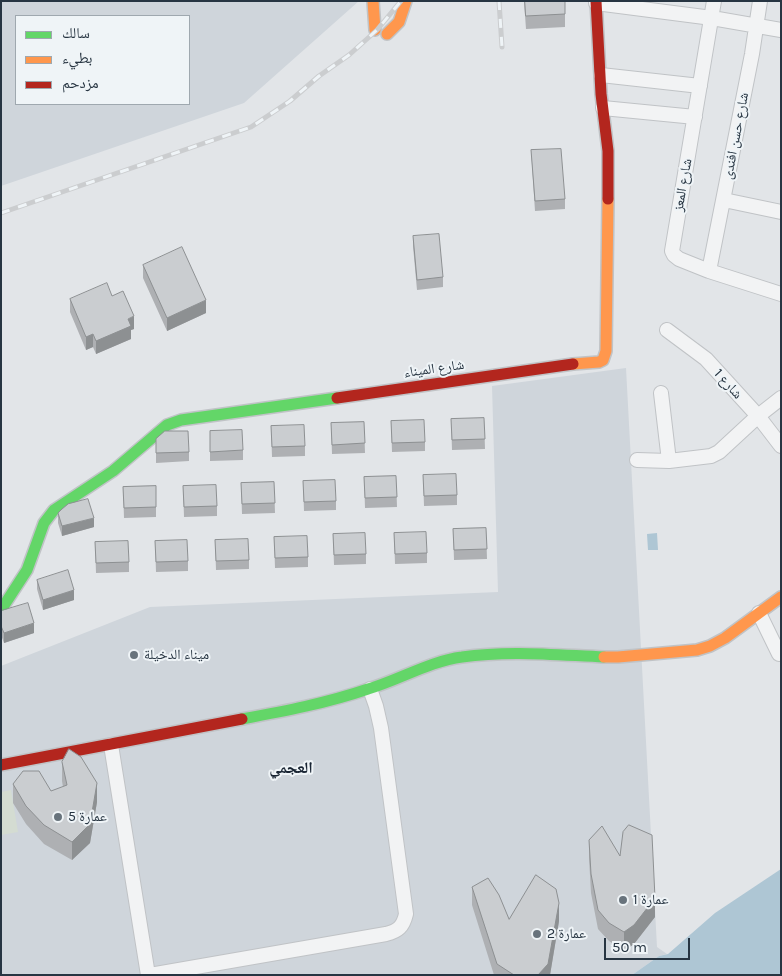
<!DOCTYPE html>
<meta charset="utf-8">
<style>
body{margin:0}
#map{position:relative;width:782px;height:976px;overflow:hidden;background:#e2e5e8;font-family:Karla,"Noto Naskh Arabic",sans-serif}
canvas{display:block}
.frame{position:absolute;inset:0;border:2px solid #273542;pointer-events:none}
.legend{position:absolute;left:15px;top:15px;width:175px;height:90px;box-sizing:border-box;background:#eff4f7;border:1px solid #9fa8af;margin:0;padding:6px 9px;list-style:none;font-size:15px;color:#273542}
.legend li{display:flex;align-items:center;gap:10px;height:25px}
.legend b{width:25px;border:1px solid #9fa8af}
.scale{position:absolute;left:604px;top:938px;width:86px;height:22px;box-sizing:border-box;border:2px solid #273542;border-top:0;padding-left:6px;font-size:15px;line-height:18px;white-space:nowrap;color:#273542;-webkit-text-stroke:4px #eff4f7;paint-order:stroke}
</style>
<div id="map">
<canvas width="782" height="976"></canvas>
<div class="frame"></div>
<ul class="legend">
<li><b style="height:6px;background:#63d668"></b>سالك</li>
<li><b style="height:6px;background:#ff974d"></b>بطيء</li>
<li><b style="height:6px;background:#b3261e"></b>مزدحم</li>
</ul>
<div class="scale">50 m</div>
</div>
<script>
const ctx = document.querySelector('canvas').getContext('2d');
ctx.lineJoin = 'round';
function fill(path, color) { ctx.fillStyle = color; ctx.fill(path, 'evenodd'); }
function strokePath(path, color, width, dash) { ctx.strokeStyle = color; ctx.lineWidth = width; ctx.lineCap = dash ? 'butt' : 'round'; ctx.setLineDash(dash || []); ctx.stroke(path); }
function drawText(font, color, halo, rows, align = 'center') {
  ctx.font = font + ' Karla,"Noto Naskh Arabic",sans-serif'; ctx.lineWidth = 4; ctx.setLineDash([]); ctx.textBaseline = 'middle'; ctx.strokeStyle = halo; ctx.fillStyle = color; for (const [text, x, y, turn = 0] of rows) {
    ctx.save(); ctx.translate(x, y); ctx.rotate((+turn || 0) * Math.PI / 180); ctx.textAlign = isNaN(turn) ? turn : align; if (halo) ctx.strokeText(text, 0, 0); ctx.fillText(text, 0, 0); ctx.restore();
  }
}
fill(new Path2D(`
 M1,1H359L244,103L1,186ZM16,16H189V104H16Z
 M626,368L657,947L667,954L659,956L632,975H1V666L150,607L498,592L492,386Z`), '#cfd5db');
fill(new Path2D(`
 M11,790L18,832L1,835V792Z`), '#d4dcd2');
fill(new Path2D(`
 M657,533L658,550H648L647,534Z
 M781,869V975H632L659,956L668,954L715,913Z`), '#aec6d4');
const street = new Path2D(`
 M714,1L672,251L674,255L679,259L709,271L781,294
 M596,3L712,18L781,30
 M601,75L700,86
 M603,108L695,117
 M724,200L781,212
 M709,271L752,54L760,1
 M667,330L706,359L758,416L781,446
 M661,393L669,461
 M637,460L669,461L711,456L719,452L758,416L781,398
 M759,613L779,654
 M111,745L148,975
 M150,975L386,934C398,931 403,927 406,914L381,728L376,706L370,689`);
const fast = new Path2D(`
 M1,610L27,570L44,523L54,510L113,471L167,425L181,420L337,398
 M242,719C285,711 327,703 368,689C399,680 430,661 462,657C509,650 557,655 604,657`);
const slow = new Path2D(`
 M373,1L375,30
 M387,34L399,22L406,1
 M573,364L599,362L603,360L606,351L608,199
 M604,657H618L697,650L710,646L725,638L781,597`);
const jam = new Path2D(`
 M596,1L601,94L608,151V199
 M337,398L573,364
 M1,765L242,719`);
strokePath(street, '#c0c3c6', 16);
strokePath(fast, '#c0c3c6', 14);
strokePath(slow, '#c0c3c6', 14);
strokePath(jam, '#c0c3c6', 14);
strokePath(street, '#f2f3f4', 14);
strokePath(fast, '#63d668', 11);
strokePath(slow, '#ff974d', 11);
strokePath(jam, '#b3261e', 11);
const rail = new Path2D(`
 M499,1L502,47
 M1,213L251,127L290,101L319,76L349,55L377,30L401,1`);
strokePath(rail, '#cbcdcf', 5);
strokePath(rail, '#eff4f7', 3, [9]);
fill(new Path2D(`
 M524,1H565V27L526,29Z
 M531,150L565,199V209L535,211Z
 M413,236L443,277V287L417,290L413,246Z
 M143,265L206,313L167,331L143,278Z
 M112,296L134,329L131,330V339L96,354L93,347L86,350L70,312V299Z
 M484,418L485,449L452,450L451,419Z
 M391,421L425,442V451L392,452Z
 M364,422L365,453L332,454L331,423Z
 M271,426L305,446V456L272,457Z
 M210,431L243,450V460L210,461Z
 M156,439L189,452V461L156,463Z
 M423,475L457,495V505L424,506Z
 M396,476L397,507L365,508L364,477Z
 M303,481L336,501V510L304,511Z
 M274,482L275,513L242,514L241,483Z
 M156,486V517L124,518L123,487Z
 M183,486L217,506V516L184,517Z
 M58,513L94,527L62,536L58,523Z
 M486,528L487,559L454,560L453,529Z
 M394,533L427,553V563L395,564Z
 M333,534L366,554V564L334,565Z
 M274,537L308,557V567L275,568Z
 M215,540L249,560V569L216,570Z
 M155,541L188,561V571L156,572Z
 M95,542L129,562V572L96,573Z
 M37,580L74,600L43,610L37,589Z
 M1,611L34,633L4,643L1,635Z
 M62,762L97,802L90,843L72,860L44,844L26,824L13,803V784L51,791L63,787L62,781Z
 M589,840L655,917L634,944L624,951L609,941L598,929L591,893L589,858Z
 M472,887L509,919L559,921L550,975H494L472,905Z`), '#aeb0b3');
fill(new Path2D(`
 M206,300V313L167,331V318Z
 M134,316V329L131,330V339L96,354V341L128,319Z
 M93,334V347L86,350V337Z
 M94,518V527L62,536V526Z
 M74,590V600L43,610V600Z
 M34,623V633L4,643V633Z
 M97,783V802L90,843L72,860V842Z
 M655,898V917L634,944L624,951V932Z
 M559,903V921L550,975H538Z`), '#8d9092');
const building = new Path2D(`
 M525,1H565V14L526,16Z
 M561,149L565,199L535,201L531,150Z
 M439,234L443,277L417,280L413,236Z
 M182,247L206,300L167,318L143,265Z
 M107,283L112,296L123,291L134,316L128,319L131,326L96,341L93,334L86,337L70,299Z
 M484,418L485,439L452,440L451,419Z
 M424,420L425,442L392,443L391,421Z
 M364,422L365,443L332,445L331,423Z
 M304,425L305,446L272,447L271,426Z
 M242,430L243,450L210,452V431Z
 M165,431H188L189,452L156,453V439Z
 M456,474L457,495L424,496L423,475Z
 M396,476L397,497L365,498L364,477Z
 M335,480L336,501L304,502L303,481Z
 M274,482L275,503L242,504L241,483Z
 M216,485L217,506L184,507L183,486Z
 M156,486V507L124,508L123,487Z
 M88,499L94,518L62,526L58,513L62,509L68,504Z
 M486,528L487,549L454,550L453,529Z
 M426,532L427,553L395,554L394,533Z
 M365,533L366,554L334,555L333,534Z
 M307,536L308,557L275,558L274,537Z
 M248,539L249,560L216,561L215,540Z
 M187,540L188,561L156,562L155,541Z
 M128,541L129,562L96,563L95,542Z
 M68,570L74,590L43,600L37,580Z
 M28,603L34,623L4,633L1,626V611Z
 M69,749L81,757L97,783L90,824L72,842L44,825L26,806L13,784L23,771H39L51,791L67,785L62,762Z
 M629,825L652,835L655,898L634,925L624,932L609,923L598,910L591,874L589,840L602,826L620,856L623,832Z
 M536,875L556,889L559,903L548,964L538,975H514L497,964L472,887L488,878L499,895L509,919Z`);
fill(building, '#cacdd0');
strokePath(building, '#8d9092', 1);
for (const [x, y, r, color] of [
 [134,655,5,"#68737c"],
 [58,817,5,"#68737c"],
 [623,900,5,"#68737c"],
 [537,934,5,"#68737c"]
]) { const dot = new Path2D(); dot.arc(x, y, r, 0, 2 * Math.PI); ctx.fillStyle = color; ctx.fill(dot); strokePath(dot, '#eff4f7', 2); }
drawText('14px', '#273542', '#eff4f7', [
 ["شارع حسن افندى",736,136,-79],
 ["شارع المعز",683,185,-80],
 ["شارع الميناء",434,369,-8],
 ["شارع 1",728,384,48]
]);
drawText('14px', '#273542', '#eff4f7', [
 ["ميناء الدخيلة",144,655],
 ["عمارة 5",68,817],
 ["عمارة 1",633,900],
 ["عمارة 2",547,934]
], 'left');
drawText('bold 16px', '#192533', '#eff4f7', [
 ["العجمي",291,768]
]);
</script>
